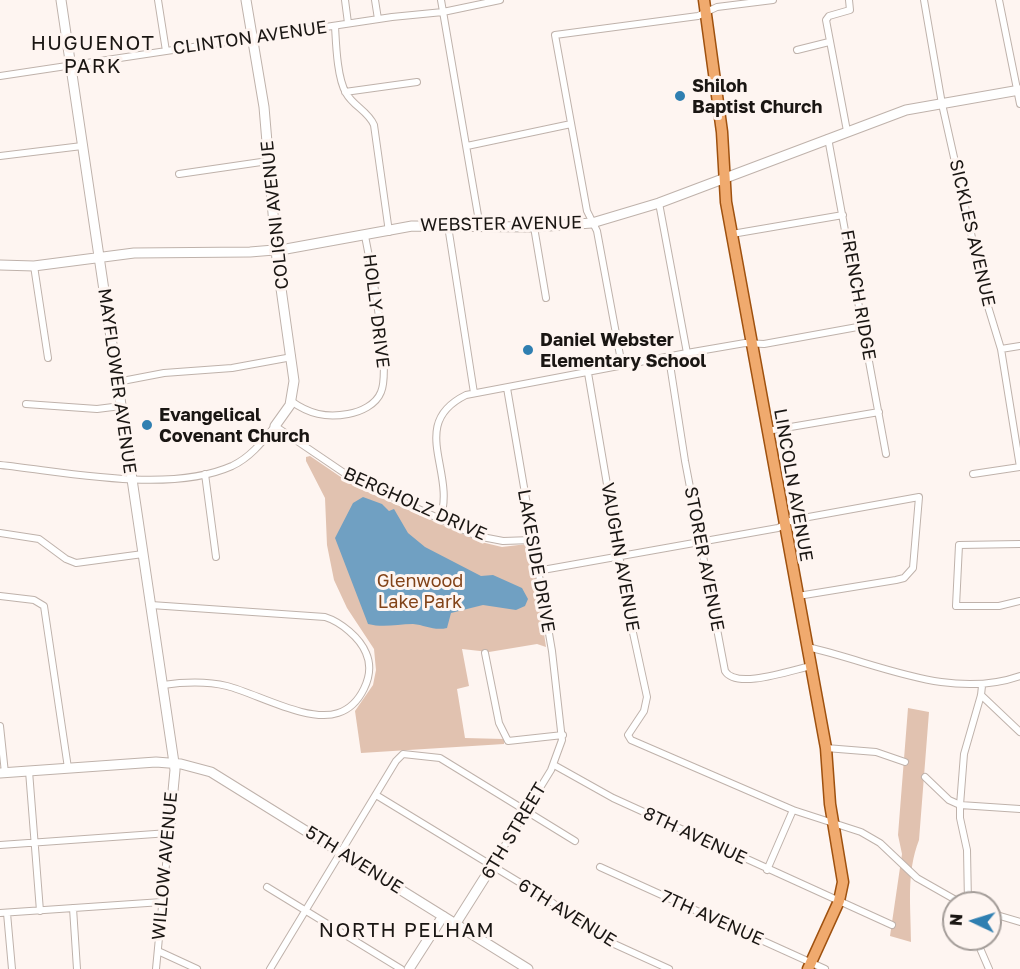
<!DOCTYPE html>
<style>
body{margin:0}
#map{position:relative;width:1020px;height:969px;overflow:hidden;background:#fef5f1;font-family:"Golos Text",sans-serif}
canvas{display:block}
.north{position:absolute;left:942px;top:891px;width:60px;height:60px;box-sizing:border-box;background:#fef5f1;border:2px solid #a39c98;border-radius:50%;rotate:274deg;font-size:16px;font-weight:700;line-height:24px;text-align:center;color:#1a1613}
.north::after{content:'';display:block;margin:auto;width:21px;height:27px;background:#2f7fb1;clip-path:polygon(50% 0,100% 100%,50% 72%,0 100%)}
</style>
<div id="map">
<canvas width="1020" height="969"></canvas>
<div class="north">N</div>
</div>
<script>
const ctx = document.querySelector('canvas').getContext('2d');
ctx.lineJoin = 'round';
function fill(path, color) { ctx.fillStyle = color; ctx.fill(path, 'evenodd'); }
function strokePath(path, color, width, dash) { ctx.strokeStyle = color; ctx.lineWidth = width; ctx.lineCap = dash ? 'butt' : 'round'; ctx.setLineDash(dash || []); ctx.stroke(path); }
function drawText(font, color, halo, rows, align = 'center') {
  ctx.font = font + ' "Golos Text",sans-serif'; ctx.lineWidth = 6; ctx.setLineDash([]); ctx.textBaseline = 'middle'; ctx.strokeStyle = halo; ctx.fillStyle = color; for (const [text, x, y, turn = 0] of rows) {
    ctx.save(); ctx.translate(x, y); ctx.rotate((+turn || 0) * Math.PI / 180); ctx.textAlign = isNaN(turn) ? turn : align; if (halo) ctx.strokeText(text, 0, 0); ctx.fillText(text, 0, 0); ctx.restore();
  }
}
fill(new Path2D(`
 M310,456L354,486L481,542L502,547L527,544L531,547L546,647L537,644L489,652L462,649L469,686L457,689L465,738L504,739V744L361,753L355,711L373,685L376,670L374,649L347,608L334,580L327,545L325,498L306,461V457Z
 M908,708L929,712L919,840C906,873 911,907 911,942L890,936L902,854L898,835Z`), '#e1c2b0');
fill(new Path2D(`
 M363,497L382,504L389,511L394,509L408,533L425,547L481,576L493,575L522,588L528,599L525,606L516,610L483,605L451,613L447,628C434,631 425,625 413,624C397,624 384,628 368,624L335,538L353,503Z`), '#70a0c2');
const street = new Path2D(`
 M158,0L166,51
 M345,0L348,23
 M375,0L378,19
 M441,0L480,227
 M924,0L942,104L986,300L1001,349L1020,467
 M999,0L1020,104
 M335,26C336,43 337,78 346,93C353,106 368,111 374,125L389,232
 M797,50L829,42
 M0,76L392,17L443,12L500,0
 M345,92L417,82
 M847,131L826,20L829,16L850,10L849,0
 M828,138L886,454
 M467,146L571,124
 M0,156L82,146
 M179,174L268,161
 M659,203L687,353
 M448,226L474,393
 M534,227L546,298
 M732,234L843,215
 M34,266L48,358
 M1001,349L1020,346
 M669,358L685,461L725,671C736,690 792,670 811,666
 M622,366L597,231L587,211L555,35L698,16L717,7L773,0
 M588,373L630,619L647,697L644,711L628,735L631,740L793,810L861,832L880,843L917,878L961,903
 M117,382L164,373L232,368L292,357
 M291,401C309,414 326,418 348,414C360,412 376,405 381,392C391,369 371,266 365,236
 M26,404L97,409L121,406
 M767,431L879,412
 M0,465C68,472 169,494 232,466C251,457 263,441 275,426L353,479L477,536L503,541L532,540
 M205,474L216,557
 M973,474L1020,467
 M440,519C457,472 407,424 466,395L687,353L745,343L764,344L863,326
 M0,533L39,539L66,559L76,563L143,554
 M1020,544L959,545L956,606H999L1020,601
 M537,571L778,528L792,520L919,497L913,568L904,578L896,580L798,596
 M0,596L34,600L44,606L68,768
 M151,605L325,617C341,622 360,638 366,653C376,675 360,706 338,713C308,723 258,694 227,686C206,681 184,682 163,685
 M807,647C876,662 949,701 1020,676
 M485,653L499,723L508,741L563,735
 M981,695L1020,732
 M0,726L5,773
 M826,748L876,752L905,762
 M554,765L613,798L892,925
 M29,771L40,911
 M925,777L949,800L960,805L1020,809
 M376,795L550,901L601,938L669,969
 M0,845L169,833L156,969
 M492,866L551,770L562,740L552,651L507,388
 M600,867L825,969
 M767,870L793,810
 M267,887L401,969
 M968,903L967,850L960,818V805L964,754L981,695L982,686
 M73,908L77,969
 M0,913L162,902
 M7,913L12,969
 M990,913L1020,922
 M976,939L989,969
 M158,951L197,969
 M270,969L396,761L403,754L440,758L575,841`);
const secondary = new Path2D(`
 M61,0L173,756L175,770L169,833
 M246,0L264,107L277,260L294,381L290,405L275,426
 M0,265L34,266L134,253L250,252L286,249L412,226L534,227L592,223L659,203L906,110L1020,90
 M0,773L156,762L181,764L211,772L528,969
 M456,923L492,866
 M409,969L443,916`);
const primary = new Path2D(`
 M704,0L722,132L726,202L826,748L830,804L843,882L839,901L808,969`);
strokePath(street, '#bfb2ab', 8);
strokePath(secondary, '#bfb2ab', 11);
strokePath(primary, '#9f510f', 13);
strokePath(street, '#fff', 6);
strokePath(secondary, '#fff', 9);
strokePath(primary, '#f0aa6e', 10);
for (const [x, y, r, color] of [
 [680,96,6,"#2f7fb1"],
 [528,350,6,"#2f7fb1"],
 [147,425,6,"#2f7fb1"]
]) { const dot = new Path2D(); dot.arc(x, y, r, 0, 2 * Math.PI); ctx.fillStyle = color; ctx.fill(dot); strokePath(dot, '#fef5f1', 2); }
drawText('18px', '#1a1613', '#fef5f1', [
 ["CLINTON AVENUE",250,38,-8],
 ["COLIGNI AVENUE",275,215,-96],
 ["WEBSTER AVENUE",501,224,-1],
 ["SICKLES AVENUE",972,233,77],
 ["FRENCH RIDGE",858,295,80],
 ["HOLLY DRIVE",376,311,83],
 ["MAYFLOWER AVENUE",117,381,82],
 ["LINCOLN AVENUE",793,485,80],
 ["BERGHOLZ DRIVE",415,504,24],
 ["VAUGHN AVENUE",620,557,80],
 ["STORER AVENUE",704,559,79],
 ["LAKESIDE DRIVE",536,561,80],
 ["6TH STREET",514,831,-59],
 ["8TH AVENUE",695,836,25],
 ["5TH AVENUE",354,860,32],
 ["WILLOW AVENUE",165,866,-85],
 ["6TH AVENUE",567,913,32],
 ["7TH AVENUE",712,918,24]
]);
drawText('bold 18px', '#1a1613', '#fef5f1', [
 ["Shiloh",692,86],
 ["Baptist Church",692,107],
 ["Daniel Webster",540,340],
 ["Elementary School",540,361],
 ["Evangelical",159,415],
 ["Covenant Church",159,436]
], 'left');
drawText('18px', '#824318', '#fef5f1', [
 ["Glenwood",420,581],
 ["Lake Park",420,602]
]);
ctx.letterSpacing = '1.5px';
drawText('20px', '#1a1613', '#fef5f1', [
 ["HUGUENOT",93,44],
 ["PARK",93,67],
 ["NORTH PELHAM",407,931]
]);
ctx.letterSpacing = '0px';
</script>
